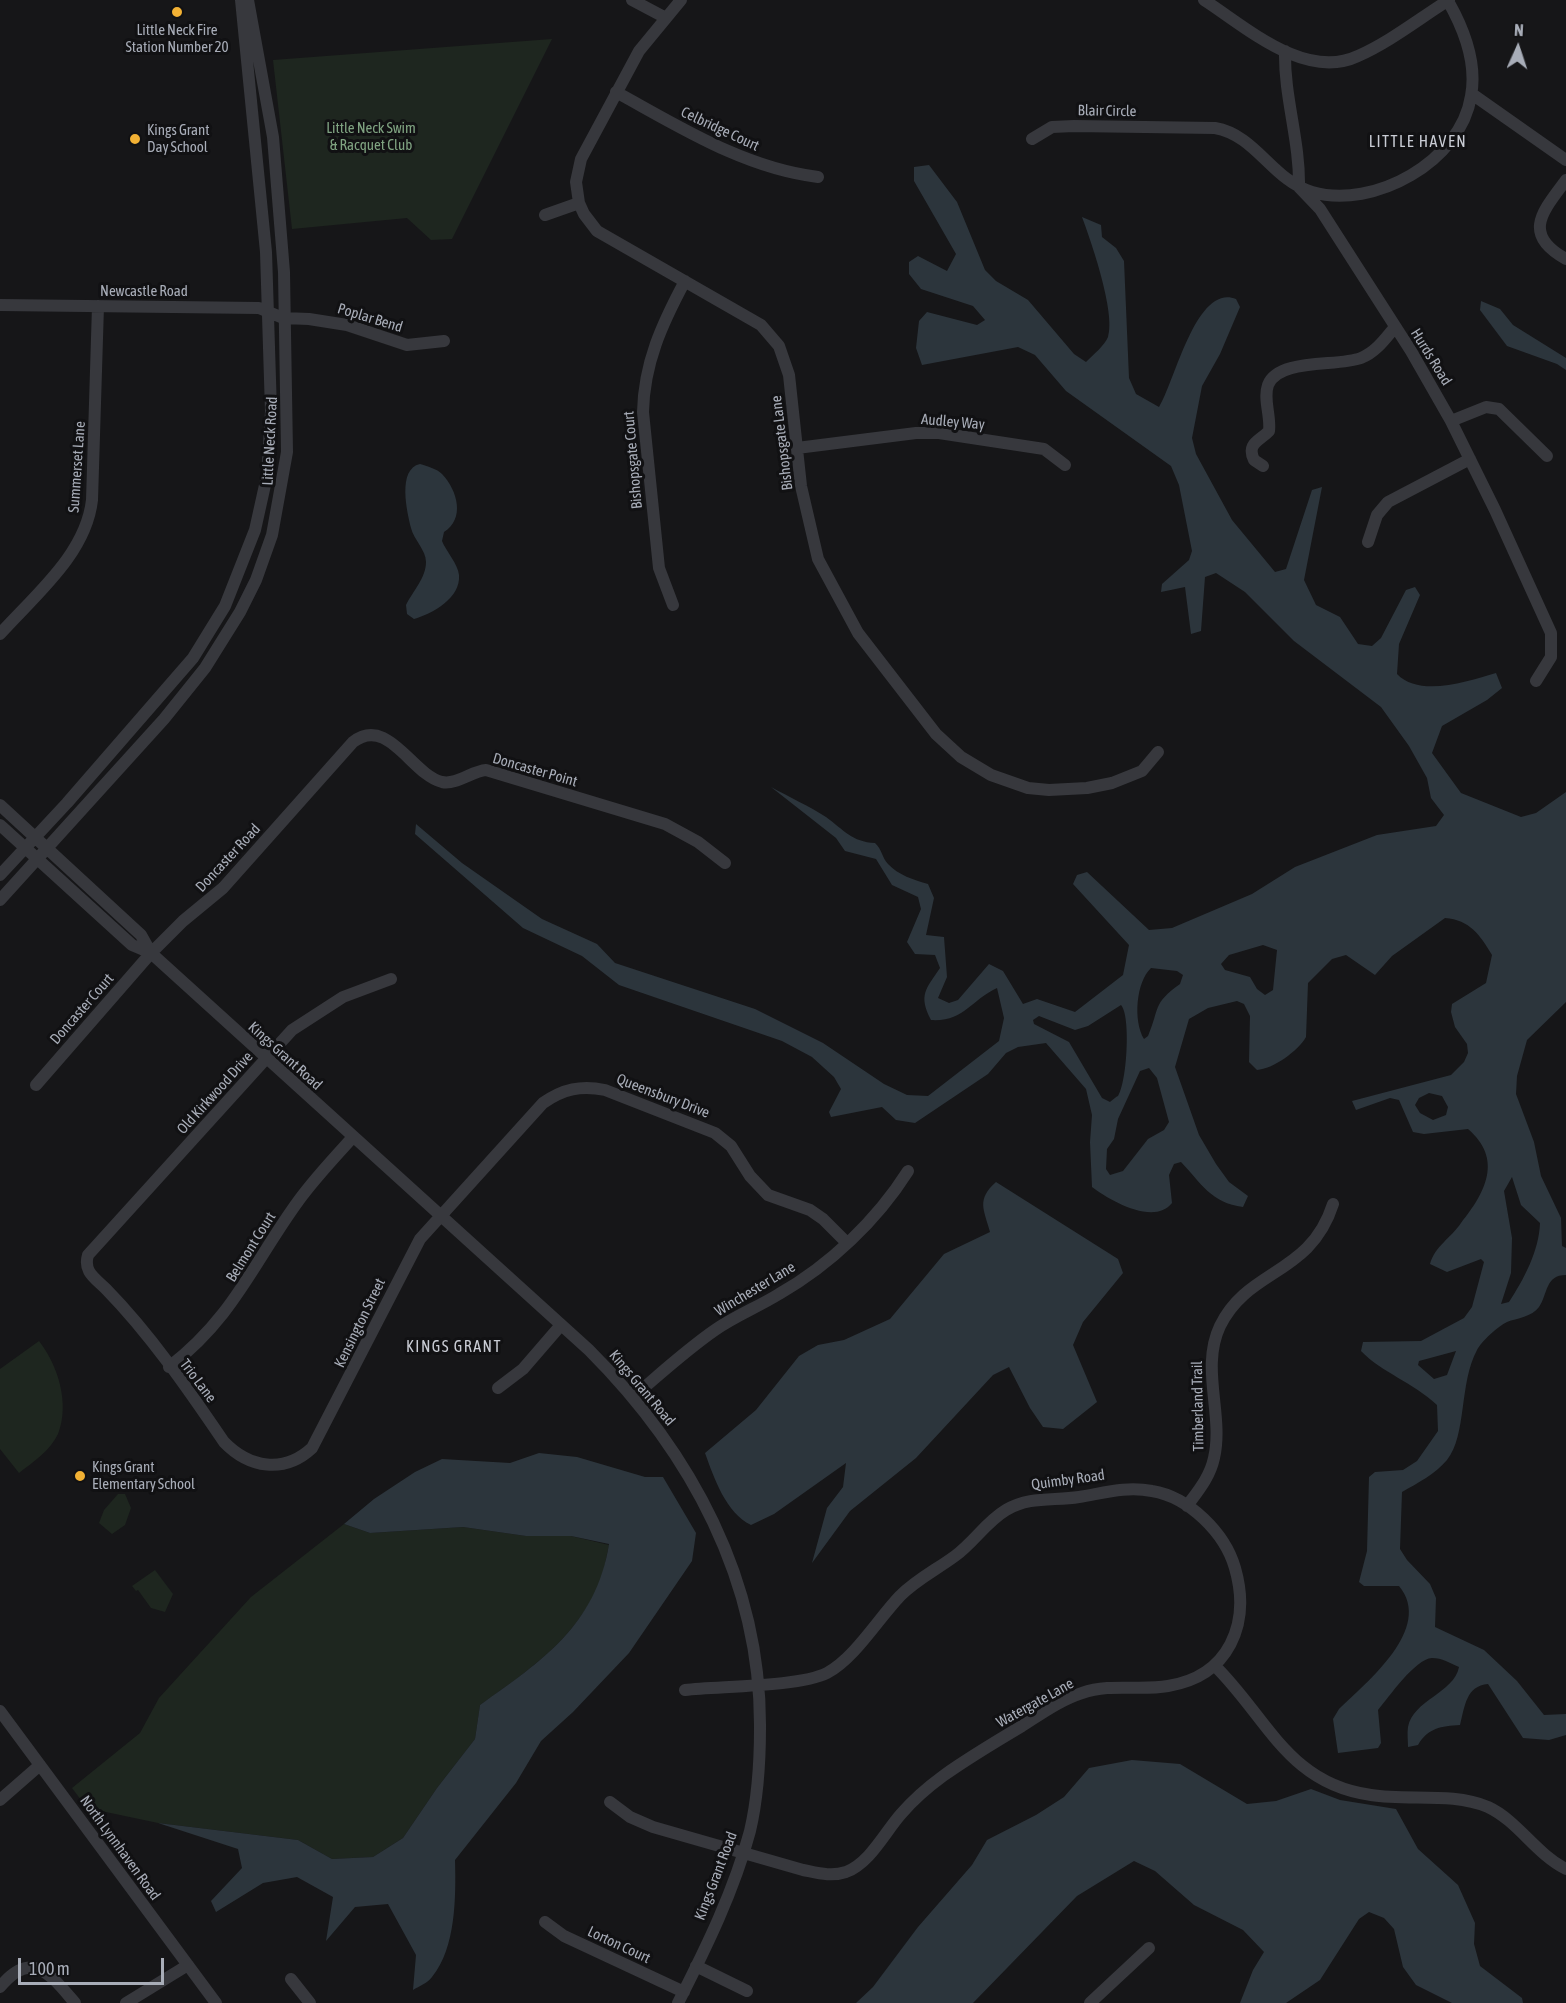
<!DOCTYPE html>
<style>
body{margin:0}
#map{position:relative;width:1566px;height:2003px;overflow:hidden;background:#161618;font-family:"Asap Condensed",sans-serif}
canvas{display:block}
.north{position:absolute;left:1488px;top:18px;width:60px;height:60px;-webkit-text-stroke:4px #111113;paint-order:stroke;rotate:3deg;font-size:16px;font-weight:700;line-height:24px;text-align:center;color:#a8adb8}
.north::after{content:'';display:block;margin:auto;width:21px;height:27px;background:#a8adb8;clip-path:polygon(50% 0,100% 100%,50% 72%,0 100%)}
.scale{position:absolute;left:18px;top:1958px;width:146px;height:27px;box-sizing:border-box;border:3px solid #a8adb8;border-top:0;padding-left:8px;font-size:18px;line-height:21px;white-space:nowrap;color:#a8adb8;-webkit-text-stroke:4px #111113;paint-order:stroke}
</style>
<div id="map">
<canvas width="1566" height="2003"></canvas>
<div class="north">N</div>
<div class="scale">100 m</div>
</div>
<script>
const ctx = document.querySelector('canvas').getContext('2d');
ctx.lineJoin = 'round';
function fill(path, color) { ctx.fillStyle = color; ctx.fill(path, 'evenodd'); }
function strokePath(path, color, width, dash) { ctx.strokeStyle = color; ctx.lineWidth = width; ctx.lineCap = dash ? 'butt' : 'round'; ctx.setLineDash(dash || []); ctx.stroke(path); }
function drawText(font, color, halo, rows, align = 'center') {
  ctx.font = font + ' "Asap Condensed",sans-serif'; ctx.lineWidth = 6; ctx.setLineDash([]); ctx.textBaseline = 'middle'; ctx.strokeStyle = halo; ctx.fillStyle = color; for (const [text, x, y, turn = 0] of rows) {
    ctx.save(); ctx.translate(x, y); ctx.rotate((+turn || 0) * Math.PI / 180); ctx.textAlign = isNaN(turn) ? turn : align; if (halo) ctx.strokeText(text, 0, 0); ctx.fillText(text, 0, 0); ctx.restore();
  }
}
fill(new Path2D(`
 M552,39L452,239L431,240L407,218L292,229L273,60Z
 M39,1341C58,1365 70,1404 58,1434C50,1451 33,1462 19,1473L0,1449V1369Z
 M118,1494H125L131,1508L125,1525L112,1534L99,1523L104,1510Z
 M344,1524L370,1533L463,1527L526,1536H571L609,1545C606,1558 604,1573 599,1585C574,1640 528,1671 480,1705L475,1739L437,1788L403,1838L373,1857L332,1859L298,1840L158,1823L87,1808L72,1788L140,1733L159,1698L251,1597Z
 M155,1570L173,1594L165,1612L151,1608L138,1590L136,1591L132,1586Z`), '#1e261f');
fill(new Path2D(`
 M929,165L957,202L985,270L996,281L1028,300L1074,354L1086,362C1093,355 1105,345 1108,337C1116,313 1091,241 1082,217L1101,225L1102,237L1116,248L1124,261L1129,378L1136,394L1159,407C1175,382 1196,283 1236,299L1240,307L1220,354L1202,386L1192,438L1196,454L1232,520L1275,572L1286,569L1312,490L1322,487L1304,580L1316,605L1340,617L1358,644L1372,646L1381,638L1406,590L1415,587L1420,595L1399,644L1397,674C1420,698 1468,681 1496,673L1502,688L1487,700L1442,726L1432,753L1461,793L1521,817L1536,813L1566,792V1002L1527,1040L1517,1076L1516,1094L1534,1142L1541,1176L1561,1218L1562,1246L1566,1248V1275C1545,1275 1548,1294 1539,1307C1532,1317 1517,1318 1507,1322C1498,1326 1481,1342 1477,1350C1459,1383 1467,1435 1447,1460C1435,1474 1418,1483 1402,1492L1400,1549L1407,1560L1430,1584L1436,1598L1435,1627L1484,1650L1517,1681L1544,1715L1566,1714V1735L1549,1740L1523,1738L1488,1684C1466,1686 1465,1706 1460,1725C1441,1726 1428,1728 1418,1745L1408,1747C1408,1741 1407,1733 1408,1727C1413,1700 1454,1693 1459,1667C1450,1663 1442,1658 1432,1658C1415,1659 1389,1697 1378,1710L1381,1743L1378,1748L1338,1753L1333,1719L1339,1709C1367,1682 1434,1628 1399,1586H1364L1359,1582L1367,1551L1369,1477L1375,1472L1403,1470L1417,1461L1438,1431L1437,1405C1414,1383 1381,1372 1361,1351L1363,1342L1421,1341L1464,1318L1472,1307L1484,1262L1481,1259L1447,1272L1430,1264C1435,1246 1451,1238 1461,1223C1486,1192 1503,1159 1468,1129L1424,1134L1413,1132L1399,1100L1390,1098L1356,1110L1352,1101L1451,1075L1464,1062L1468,1053L1467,1044L1455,1027L1451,1012L1452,1004L1486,983L1492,955C1480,935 1470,920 1445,918L1392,956L1375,975L1346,955L1332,959L1308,983L1306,1037C1298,1051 1273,1069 1257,1070L1249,1062L1250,1016L1244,1004L1237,1001L1208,1008L1189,1019L1175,1067L1199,1135L1216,1164L1229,1182L1248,1196L1243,1207C1211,1203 1201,1183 1181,1162L1174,1164L1169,1175L1172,1203C1154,1226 1109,1200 1092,1187L1090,1142L1092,1115L1086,1089L1046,1043L1018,1047L1006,1053L988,1074L915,1123L896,1120L882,1107L831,1117L829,1112L841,1089L834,1077L812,1057L782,1041L619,985L582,956L523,928L415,834L416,824L462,863L542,919L597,944L615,963L755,1009L823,1043L884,1084L907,1095L928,1096L999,1041L1004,1018L997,988C971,1000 964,1022 931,1020C918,995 926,989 940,968L935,955L915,954L907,942L921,909L918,897L892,885L876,859L845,851L836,838L771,787C789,797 809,806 826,817C844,830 852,842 875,843C882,849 882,858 888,864C898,875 914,880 928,884L934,898L926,935L944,937L947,977L938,998L949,1003L958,1000L989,964L1003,971L1023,1004L1037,999L1075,1012L1123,975L1129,945L1073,884L1077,875L1087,872L1149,930L1172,928L1252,894L1295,867L1377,835L1436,826L1444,815L1431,798L1427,778L1409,746L1381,707L1294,641L1245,592L1216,573L1205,577L1201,631L1191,634L1185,587L1161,592L1162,584L1189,560L1192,551L1179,485L1171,466L1066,391L1035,355L1018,347L922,365L916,348L919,321L927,312L977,325L985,320L973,306L921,289L909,274V262L918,256L947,271L956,254L914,181V167ZM1263,945L1277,950L1273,990L1265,995L1257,989L1250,977L1225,970L1221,964L1229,955ZM1151,968L1177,971L1183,975L1180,984C1152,1004 1160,1008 1148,1036L1144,1039C1133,1021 1136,982 1151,968ZM1121,1005C1131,1016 1127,1083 1118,1096C1117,1096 1111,1101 1110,1102L1102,1098L1069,1042L1034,1024L1033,1020L1039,1016L1075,1030L1088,1026ZM1149,1068L1157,1078L1169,1122L1164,1130L1148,1139L1123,1171L1110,1175L1106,1169L1107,1149L1114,1139L1118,1119L1140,1071ZM1429,1093L1442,1096L1448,1107L1446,1115L1433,1120L1420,1113L1415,1105L1419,1098ZM1512,1177L1521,1205L1540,1223C1539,1251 1524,1279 1509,1302L1501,1304L1511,1273L1512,1238L1504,1191ZM1456,1351L1447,1375L1434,1379L1418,1365L1419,1361Z
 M1481,301L1500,309L1513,325L1566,358V370L1557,364L1507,346L1480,310Z
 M420,464C427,466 437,469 442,474C458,491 465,519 444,532L442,541C446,551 458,564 459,575C461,598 432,614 414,619L407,614L406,605C413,591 426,578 426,562C426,550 414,540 411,528C407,512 397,469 420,464Z
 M996,1182L1118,1259L1123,1273L1083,1322L1073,1345L1097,1402L1063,1429L1043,1427L1030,1408L1009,1367L993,1375L916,1458L850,1511L812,1563L827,1508L843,1487L846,1463L774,1514L751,1525C726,1513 714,1478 705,1453L756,1410L799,1356L818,1345L844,1340L890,1319L944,1254L990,1232C984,1209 976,1200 996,1182Z
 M539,1453L577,1457L645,1477H663L696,1533L692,1561L629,1653L573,1712L541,1741L516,1783L455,1860C456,1896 456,1948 432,1977C428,1983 419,1986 413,1990L416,1955L388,1904L355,1907L326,1941L333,1897L297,1877L263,1883L216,1912L211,1901L242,1868L238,1849L158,1823L298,1840L332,1859L373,1857L403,1838L437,1788L475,1739L480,1705C542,1661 596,1625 609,1544L571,1536H526L463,1527L370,1533L344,1524L374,1499L415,1472L442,1459L510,1463Z
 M1132,1760L1180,1764L1247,1804L1276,1801L1311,1789L1340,1800L1396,1809L1418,1849L1458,1885L1475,1923L1474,1944L1480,1966L1522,1998L1523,2003H1452L1416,1985L1403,1967L1394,1929L1384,1918L1369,1912L1359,1919L1320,1980L1286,2003H1240L1253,1970L1264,1952L1243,1930L1194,1905L1155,1871L1134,1861L1077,1896L973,2003H856L873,1987L918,1927L972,1865L987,1840L1036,1815L1064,1797L1089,1768Z`), '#2c353c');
strokePath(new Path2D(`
 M632,0L666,18
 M681,0L639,51L581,159L576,182L579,203L584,214L597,231L761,325L779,346L789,375L801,486L818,559L858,633L936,734L961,757L991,775L1028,788L1049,790L1087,788L1112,783L1142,771L1158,752
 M1204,0C1246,27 1305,81 1358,56C1390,42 1420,18 1449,0
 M1285,51C1284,97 1300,141 1299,187L1320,209L1411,351L1451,421L1495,510L1551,633V657L1536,681
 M616,92C680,127 744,168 818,177
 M1472,94L1566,160
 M1032,139L1052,127L1074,126L1215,128C1256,135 1272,180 1312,192C1374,210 1461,161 1471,96C1477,64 1464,29 1448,1
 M1566,180C1543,211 1521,234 1566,259
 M545,215L579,203
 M0,305L259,308L283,318L309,319L347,325L407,345L444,341
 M1451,421L1486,407L1499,409L1547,456
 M797,448L916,433H939L1044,449L1065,465
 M1263,466L1254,460C1246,443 1260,441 1269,431C1271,416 1263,399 1268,385C1278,358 1338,367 1361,358C1376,352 1385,339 1395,327
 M1368,542L1377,515L1388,502L1470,459
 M673,605L659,568L643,412C644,363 662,324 685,281
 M0,634C35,595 86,554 92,500L98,306
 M0,805L141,935L151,953L589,1350C691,1452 761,1581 760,1728C760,1763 758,1797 750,1831C734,1891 706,1948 678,2003
 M0,825L132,945L151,953
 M0,875L67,803L193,658L225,606L255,530L267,476L271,411L266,252L241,0
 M0,900L164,719L205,668L240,612L256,580L272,535L287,452L284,272L273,137L248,0
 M391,979L343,997L292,1030L88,1255C83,1272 95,1278 106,1289C150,1334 188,1389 224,1442C249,1468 284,1474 312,1448L420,1239L543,1103C563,1089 581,1085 605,1090L715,1133L731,1146L750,1176L768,1195L810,1210L823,1219L847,1243
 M36,1085L151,953L183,921L223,888L353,742C388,715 412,775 442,782C457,785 472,771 486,770L665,824L698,842L725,863
 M169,1367C234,1317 253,1263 299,1200C315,1178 334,1158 353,1137
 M498,1388L523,1369L561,1325
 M633,1397C659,1375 686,1350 715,1330C735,1316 758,1307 779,1294C830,1265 877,1220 908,1171
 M1187,1506C1198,1491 1210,1477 1214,1458C1224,1415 1200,1368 1220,1326C1248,1268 1310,1276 1333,1204
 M1215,1666C1267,1717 1288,1784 1371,1795C1409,1801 1452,1792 1488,1807C1518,1821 1536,1854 1566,1869
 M0,1711L216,2003
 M0,1800L40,1765
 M610,1802L630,1817L653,1827L803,1870C818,1873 831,1877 846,1872C870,1863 885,1832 901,1814C913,1800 928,1787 943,1776C968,1758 995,1742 1022,1726C1041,1714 1060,1700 1082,1693C1111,1683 1139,1691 1168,1686C1229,1676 1251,1624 1235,1568C1225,1533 1189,1497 1152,1491C1126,1486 1104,1493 1079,1497C1053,1501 1030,1496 1006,1510C986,1522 974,1542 955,1556C936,1570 917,1579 900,1596C878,1619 854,1659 827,1673C799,1687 720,1686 685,1690
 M545,1922L564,1936L684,1992
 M696,1966L747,1991
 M291,1979L310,2003
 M0,1987C32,1948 51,1975 75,2003
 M126,2003L188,1965
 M1090,2003L1149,1948`), '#37383d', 12);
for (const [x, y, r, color] of [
 [177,12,6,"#f2b134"],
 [135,139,6,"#f2b134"],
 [80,1476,6,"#f2b134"]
]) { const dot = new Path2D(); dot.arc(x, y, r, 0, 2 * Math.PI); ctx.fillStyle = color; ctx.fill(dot); strokePath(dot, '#111113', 2); }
drawText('15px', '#a8adb8', '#111113', [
 ["Little Neck Fire",177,30,"center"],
 ["Station Number 20",177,47,"center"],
 ["Kings Grant",147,130],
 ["Day School",147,147],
 ["Kings Grant",92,1467],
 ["Elementary School",92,1484]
], 'left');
drawText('15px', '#a8adb8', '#111113', [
 ["Blair Circle",1107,111,1],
 ["Celbridge Court",720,129,25],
 ["Newcastle Road",144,291],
 ["Poplar Bend",370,318,17],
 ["Hurds Road",1431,357,58],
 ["Audley Way",953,422,5],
 ["Little Neck Road",270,441,-87],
 ["Bishopsgate Lane",782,443,-97],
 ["Bishopsgate Court",633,460,-95],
 ["Summerset Lane",77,467,-86],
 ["Doncaster Point",535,770,16],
 ["Doncaster Road",228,858,-47],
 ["Doncaster Court",82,1009,-49],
 ["Kings Grant Road",285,1056,42],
 ["Old Kirkwood Drive",215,1093,-48],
 ["Queensbury Drive",663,1096,21],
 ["Belmont Court",251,1247,-58],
 ["Winchester Lane",755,1289,-31],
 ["Kensington Street",360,1323,-64],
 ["Trio Lane",198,1381,53],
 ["Kings Grant Road",642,1388,50],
 ["Timberland Trail",1198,1406,-91],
 ["Quimby Road",1068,1480,-8],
 ["Watergate Lane",1035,1703,-29],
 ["North Lynnhaven Road",120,1848,54],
 ["Kings Grant Road",716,1876,-69],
 ["Lorton Court",619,1945,25]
]);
drawText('15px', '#7fa381', '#111113', [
 ["Little Neck Swim",371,128],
 ["& Racquet Club",371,145]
]);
ctx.letterSpacing = '1.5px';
drawText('16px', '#c9ccd4', '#111113', [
 ["LITTLE HAVEN",1418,142],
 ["KINGS GRANT",454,1347]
]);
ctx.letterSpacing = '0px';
</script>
